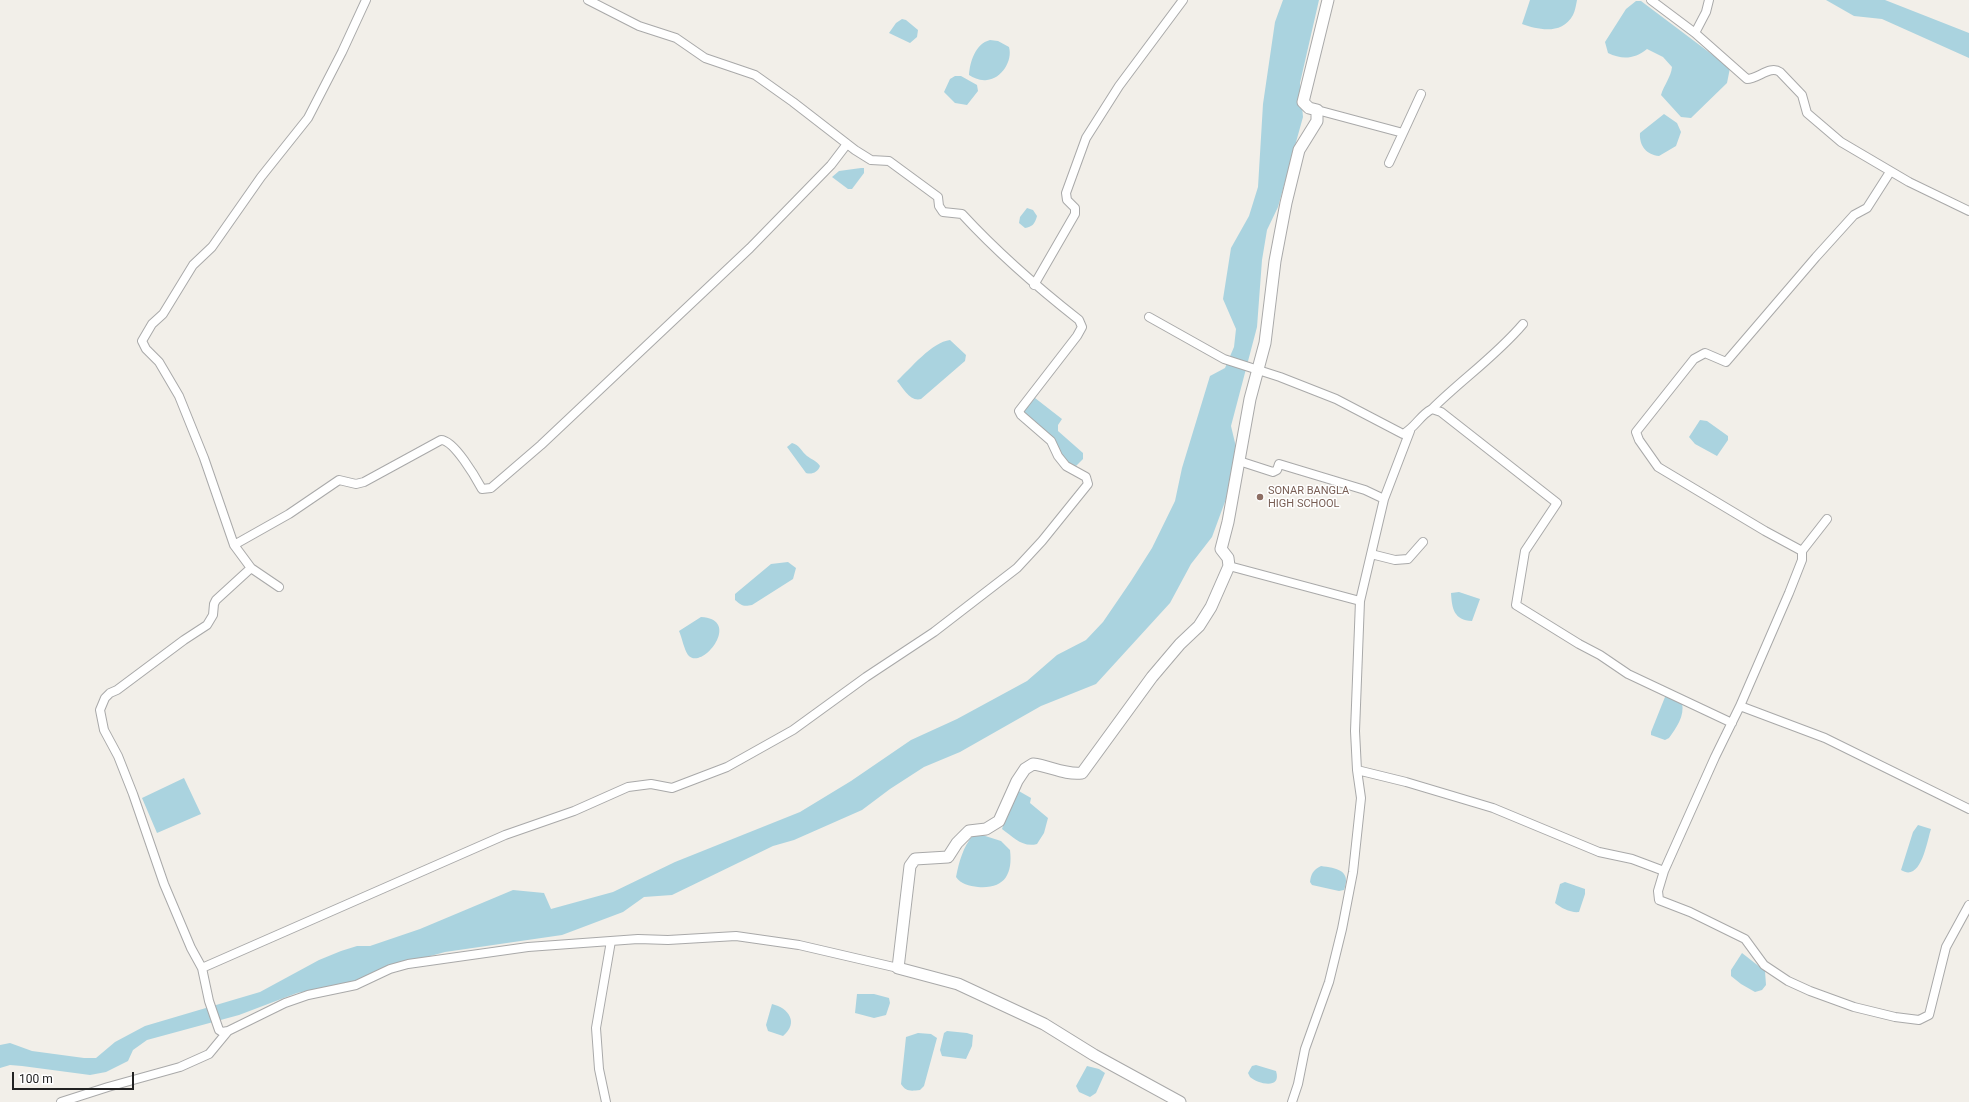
<!DOCTYPE html>
<style>
body{margin:0}
#map{position:relative;width:1969px;height:1102px;overflow:hidden;background:#f2efe9;font-family:Roboto,sans-serif}
canvas{display:block}
.scale{position:absolute;left:12px;top:1072px;width:122px;height:18px;box-sizing:border-box;border:2px solid #222;border-top:0;padding-left:5px;font-size:12px;line-height:14px;white-space:nowrap;color:#222;-webkit-text-stroke:3px #fff;paint-order:stroke}
</style>
<div id="map">
<canvas width="1969" height="1102"></canvas>
<div class="scale">100 m</div>
</div>
<script>
const ctx = document.querySelector('canvas').getContext('2d');
ctx.lineJoin = 'round';
function fill(path, color) { ctx.fillStyle = color; ctx.fill(path, 'evenodd'); }
function strokePath(path, color, width, dash) { ctx.strokeStyle = color; ctx.lineWidth = width; ctx.lineCap = dash ? 'butt' : 'round'; ctx.setLineDash(dash || []); ctx.stroke(path); }
function drawText(font, color, halo, rows, align = 'center') {
  ctx.font = font + ' Roboto,sans-serif'; ctx.lineWidth = 3; ctx.setLineDash([]); ctx.textBaseline = 'middle'; ctx.strokeStyle = halo; ctx.fillStyle = color; for (const [text, x, y, turn = 0] of rows) {
    ctx.save(); ctx.translate(x, y); ctx.rotate((+turn || 0) * Math.PI / 180); ctx.textAlign = isNaN(turn) ? turn : align; if (halo) ctx.strokeText(text, 0, 0); ctx.fillText(text, 0, 0); ctx.restore();
  }
}
fill(new Path2D(`
 M1283,0H1319L1300,83L1303,117L1278,207L1267,230L1262,260L1257,327L1231,426L1236,447L1226,499L1212,537L1191,564L1170,603L1096,684L1041,706L960,752L924,767L890,789L862,810L794,840L773,846L672,895L644,897L623,912L562,935L445,952L383,969L357,981L297,993L239,1015L147,1040L133,1050L128,1061L106,1072L90,1075L22,1066L10,1065L0,1068V1045L10,1043L32,1051L84,1058H96L115,1042L145,1026L260,992L319,960L341,951L357,946H370L420,929L513,890L544,893L551,909L613,892L675,862L800,812L851,781L911,740L957,719L1027,681L1057,655L1086,640L1103,622L1131,581L1152,548L1175,501L1182,468L1210,376L1225,368L1234,347L1236,329L1223,299L1231,248L1249,216L1258,187L1263,104L1275,22Z
 M1530,0H1577C1576,5 1575,11 1573,15C1562,35 1539,30 1522,24Z
 M1826,0H1885L1969,33V58L1882,19L1854,16Z
 M1636,1H1641L1730,68L1727,83L1691,118L1681,117L1661,95C1664,85 1671,77 1672,67L1663,57L1647,49C1635,59 1622,60 1608,53L1605,42L1626,9Z
 M902,19L906,20L918,30L917,37L910,43L889,33L896,23Z
 M990,40L998,41L1009,47C1013,61 1001,79 987,80C980,81 974,78 969,75C970,62 975,44 990,40Z
 M955,76H961L977,85L978,91L967,105L955,103L944,92L950,79Z
 M1664,114L1677,123L1681,132L1676,146L1659,156C1647,155 1639,146 1640,133Z
 M861,168H864V173L852,189H848L832,177L839,171Z
 M1027,208L1033,210L1037,216C1035,224 1032,227 1025,228L1019,223L1020,217Z
 M950,340L966,355L965,361L921,399C910,402 903,388 897,381C911,368 932,342 950,340Z
 M1035,398L1062,419L1058,425V431L1083,453V459L1076,466L1069,464L1023,412Z
 M1700,420L1707,421L1728,436V440L1717,456L1695,444L1689,437Z
 M792,443C800,445 801,451 807,456C811,459 817,461 820,466C818,472 812,475 806,473L787,447Z
 M788,562L796,568L793,579L752,605C743,607 741,605 735,600V594L771,564Z
 M1459,592L1480,599L1472,621C1454,620 1452,609 1451,593Z
 M701,617C743,619 702,672 688,655C684,649 682,638 679,631Z
 M1671,695L1682,703C1685,716 1676,728 1669,738L1665,740L1651,735V732L1665,697Z
 M184,778L201,814L157,833L142,798Z
 M1017,790L1031,798L1030,803L1048,818L1044,833L1037,844C1023,848 1013,837 1002,829L1012,799Z
 M1918,825L1931,829C1927,841 1921,883 1901,870L1913,832Z
 M979,834L1001,841L1010,850C1013,875 1004,889 978,887C969,886 961,884 956,877C959,862 963,847 973,835Z
 M1321,866C1336,868 1352,870 1344,890L1339,891L1312,885L1310,882C1311,874 1313,870 1321,866Z
 M1565,882L1585,889V894L1579,912C1571,913 1561,908 1555,903L1560,884Z
 M1742,953L1765,971L1766,985L1762,990L1755,992L1741,984L1731,976V970Z
 M857,994H874L889,998L890,1003L886,1015L874,1018L855,1013Z
 M772,1004C789,1008 799,1023 783,1036L768,1031L766,1025Z
 M947,1031L967,1033L973,1035L972,1046L966,1059L942,1056L940,1050L944,1033Z
 M918,1033L931,1034L937,1038L924,1086L920,1090C911,1091 906,1092 901,1084L906,1037Z
 M1256,1065L1276,1071C1282,1090 1258,1084 1250,1077L1248,1073L1252,1066Z
 M1087,1066L1099,1069L1105,1073L1096,1093L1090,1097L1079,1092L1076,1086Z`), '#aad3df');
const minor = new Path2D(`
 M366,0L342,52L308,118L261,177L212,247L193,265L163,314L152,324L142,341L146,349L159,362L179,396L204,458L234,545L251,568L216,600L214,604L213,615L207,625L184,640L117,690L110,693L105,698L100,710L104,730L118,756L133,794L164,884L191,948L202,968L209,1001L219,1030L222,1032L228,1031L285,1003L308,995L356,985L390,969L408,964L528,947L638,939L668,940L736,936L799,945L898,968
 M1651,0L1695,33L1747,79C1758,79 1770,65 1780,72L1802,95L1807,113L1841,142L1909,182L1969,211
 M1695,33L1706,12L1709,0
 M1317,110L1403,133L1389,163
 M1403,133L1421,94
 M1034,285L1075,214V208L1067,200L1066,193L1086,138L1119,86L1183,0
 M1149,317L1224,359L1280,377L1336,399L1403,434C1415,428 1420,415 1432,409L1441,412L1557,503L1525,551L1516,605L1579,644L1600,655L1628,674L1732,723
 M1432,409C1461,380 1496,356 1523,324
 M1239,461L1273,472L1277,470L1279,464L1365,490L1384,499L1360,601
 M1384,499L1410,431
 M234,545L289,514L339,480L356,484L364,482L441,440C454,440 476,478 482,489L491,488L541,445L750,248L831,165L847,144
 M1802,551L1827,519
 M1371,554L1395,560L1408,559L1423,542
 M1229,566L1360,601L1355,731L1357,770L1406,782L1493,808L1599,852L1632,859L1664,871L1715,757L1740,706L1825,738L1969,809
 M251,568L279,587
 M1740,706L1789,593L1802,560V551L1765,531L1658,467L1639,440L1636,432L1694,359L1705,353L1726,362L1816,257L1854,215L1867,208L1890,172
 M1664,871L1658,891L1659,900L1690,912L1745,939L1764,965L1788,981L1810,991L1854,1007L1895,1017L1919,1020L1929,1015L1946,947L1969,905
 M202,968L505,835L574,811L628,787L651,784L672,788L727,767L793,730L866,677L934,632L1017,568L1042,541L1088,484L1086,477L1066,466L1058,456L1051,441L1021,415L1019,411L1077,336L1082,327L1079,320C1037,287 998,253 962,214L943,212L939,206L938,197L889,161L871,160L855,150L793,102L755,75L705,58L676,38L639,26L588,0
 M61,1102L108,1087L180,1067L209,1054L228,1031
 M606,1102L599,1069L596,1028L611,941
 M1292,1102L1298,1084L1305,1049L1329,982L1342,929L1353,872L1361,798L1357,770`);
const tertiary = new Path2D(`
 M1180,1102L1094,1055L1044,1024L958,984L898,968L910,866L915,859L948,857L957,843L969,831L986,829L999,821L1017,781L1025,769L1033,764C1050,766 1064,775 1082,773L1152,677L1180,644L1199,626L1211,607L1229,566L1228,558L1221,549L1228,522L1250,399L1265,343L1275,261L1286,203L1299,150L1317,121V110L1309,108L1303,102L1328,0`);
strokePath(minor, '#a9a9a9', 10);
strokePath(tertiary, '#a9a9a9', 13);
strokePath(minor, '#fff', 8);
strokePath(tertiary, '#fff', 11);
for (const [x, y, r, color] of [
 [1260,497,4,"#8d6e63"]
]) { const dot = new Path2D(); dot.arc(x, y, r, 0, 2 * Math.PI); ctx.fillStyle = color; ctx.fill(dot); strokePath(dot, '#fff', 1.5); }
drawText('11px', '#785e54', '#fff', [
 ["SONAR BANGLA",1268,491],
 ["HIGH SCHOOL",1268,504]
], 'left');
</script>
